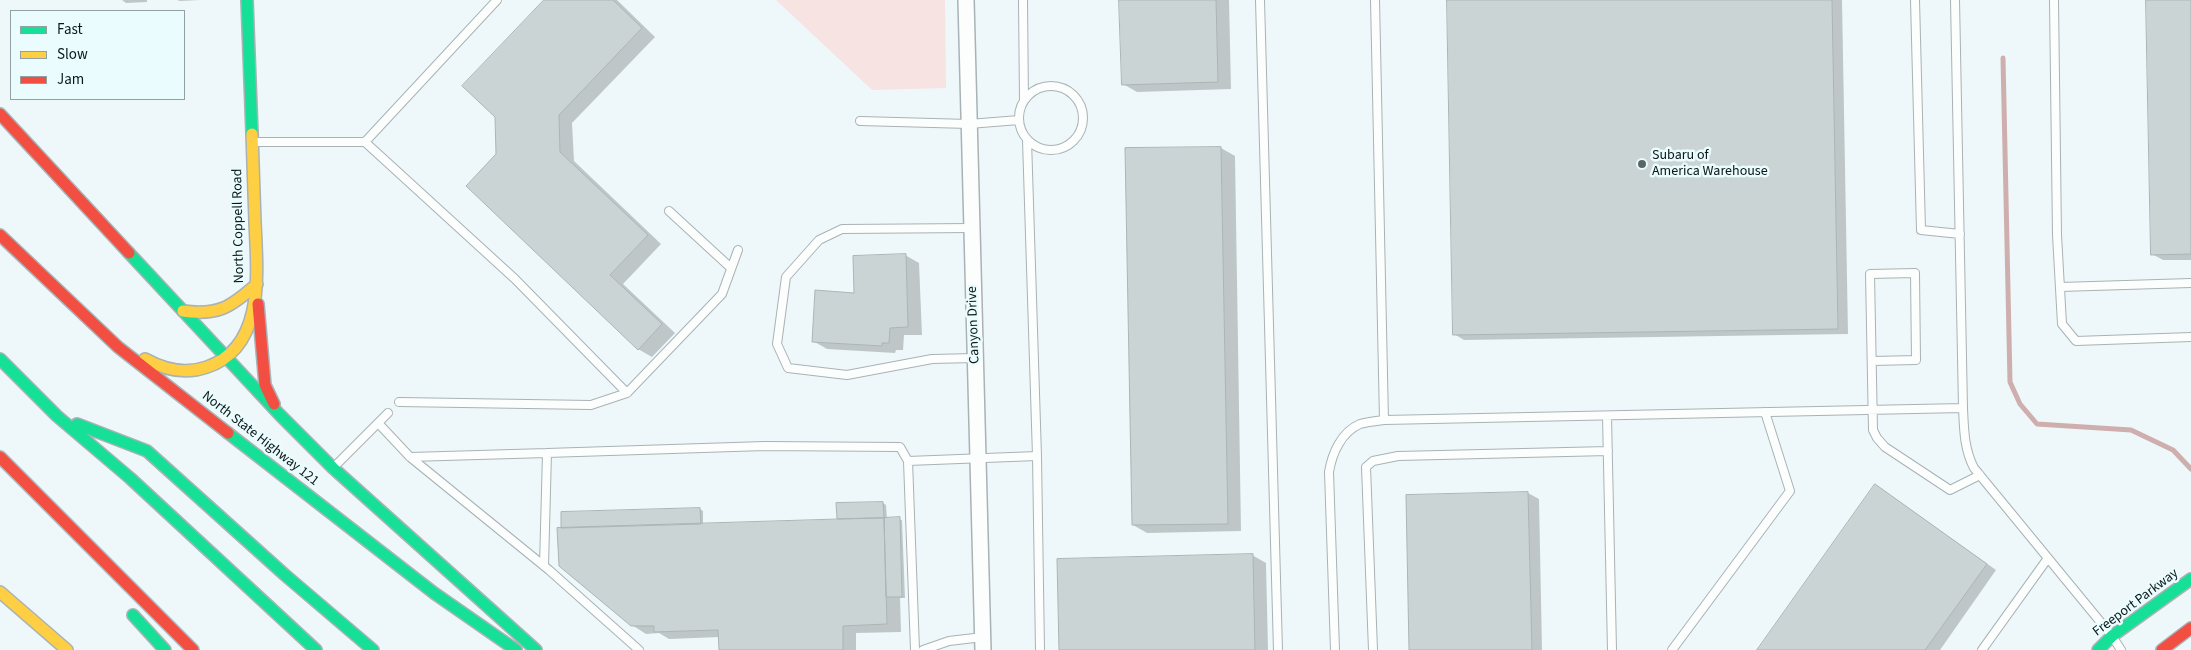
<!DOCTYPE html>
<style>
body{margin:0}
#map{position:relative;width:2191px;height:650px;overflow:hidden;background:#eef8fa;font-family:"Source Sans 3",sans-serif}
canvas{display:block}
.legend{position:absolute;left:10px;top:10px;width:175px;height:90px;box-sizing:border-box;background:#eafcfe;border:1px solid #91a0a2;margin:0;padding:6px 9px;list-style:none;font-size:15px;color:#0c1718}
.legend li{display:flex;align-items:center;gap:10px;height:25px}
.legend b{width:25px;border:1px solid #91a0a2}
</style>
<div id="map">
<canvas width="2191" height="650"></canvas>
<ul class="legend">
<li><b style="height:6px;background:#16e098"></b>Fast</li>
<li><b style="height:6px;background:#ffcf43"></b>Slow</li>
<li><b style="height:6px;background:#f24e42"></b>Jam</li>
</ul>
</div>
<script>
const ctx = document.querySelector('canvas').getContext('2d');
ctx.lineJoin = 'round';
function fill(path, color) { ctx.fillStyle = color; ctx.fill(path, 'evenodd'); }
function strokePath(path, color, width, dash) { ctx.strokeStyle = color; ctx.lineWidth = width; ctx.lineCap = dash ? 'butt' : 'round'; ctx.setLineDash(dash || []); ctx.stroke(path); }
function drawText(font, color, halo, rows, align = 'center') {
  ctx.font = font + ' "Source Sans 3",sans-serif'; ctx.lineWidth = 5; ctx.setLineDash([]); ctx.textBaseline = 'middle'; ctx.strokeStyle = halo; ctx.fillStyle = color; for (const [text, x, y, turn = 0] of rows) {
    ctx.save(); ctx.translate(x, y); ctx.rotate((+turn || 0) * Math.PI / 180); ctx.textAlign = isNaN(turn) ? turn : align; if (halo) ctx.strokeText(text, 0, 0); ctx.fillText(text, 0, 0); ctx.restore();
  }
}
fill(new Path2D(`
 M776,0H945L946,88L872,90Z`), '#f6e3e2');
fill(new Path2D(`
 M122,0H147V2L126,3Z
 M177,0H200L180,1Z
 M546,0H617L655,37L572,123L574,161L661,244L623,284L675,333L652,357L638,349L498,154Z
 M1121,0H1229L1231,89L1137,92L1123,84Z
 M1449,0H1842L1848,334L1464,340L1454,334Z
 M2147,0H2191V260H2163L2152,254Z
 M1221,148L1235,156L1241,531L1147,533L1133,525Z
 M905,255L919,263L922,335H904L903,350H896L895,353L827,349L813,341Z
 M1876,485L1996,570L1940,650H1758Z
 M1528,493L1539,499L1542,650H1410L1407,496Z
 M883,503L886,505L887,519L902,520L905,598H900L901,632L856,633V650H720V637L669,639L659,633L646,634L632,625L700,509L703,511V525L841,521L838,519V505Z
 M1252,555L1266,563L1268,650H1060Z`), '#0003');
strokePath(new Path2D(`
 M2003,58L2010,382L2020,404L2037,424L2131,430L2173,450L2191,469`), '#cfafae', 5);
const building = new Path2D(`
 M544,0H613L642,28L559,115L560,152L648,235L610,275L662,324L638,350L466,186L496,154L495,117L462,86Z
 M1119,0H1216L1218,82L1122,85Z
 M1447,0H1832L1838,329L1453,335Z
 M2146,0H2191V254L2151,255Z
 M1221,147L1228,524L1132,525L1125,148Z
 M906,254L908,327L890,328L889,343H882V346L812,342L815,290L854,293L853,256Z
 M1875,484L1987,564L1925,650H1757Z
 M1528,492L1532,650H1409L1406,495Z
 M883,502L884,518L837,519L836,503Z
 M700,508L701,524L561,528V512Z
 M900,517L902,597H886L884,518Z
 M884,518L887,624L843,626V650H719L718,630L654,632V626H631L559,566L557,528Z
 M1253,554L1255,650H1059L1057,559Z`);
fill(building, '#cad4d5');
strokePath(building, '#abb5b6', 1);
const lane = new Path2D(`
 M1023,0L1024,100
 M1260,0L1278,650
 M1375,0L1384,420
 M1915,0L1921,230L1960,234
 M2054,0L2057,235L2062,324L2076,341L2191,337
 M1019 118a32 32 0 1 1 64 0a32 32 0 1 1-64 0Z
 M860,121L969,124L1019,120
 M1027,140L1037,456
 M254,142H365L515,279L627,393L722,294L738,250
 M365,142L497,0
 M669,211L731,268
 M972,228L842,229L819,240L786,277L777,344L788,368L847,375L932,359L975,358
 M2060,287L2191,283
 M1872,361L1916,360L1915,273L1870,274L1873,430L1877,438L1885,447L1950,490L1980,475
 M399,402L591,405L627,393
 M1963,408C1964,429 1964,449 1974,468L2112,636L2121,650
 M1607,416L1612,650
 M379,424L410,457L549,570L639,650
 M547,453L765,446L900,447L908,461L915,650
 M410,457L547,453L544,566
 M908,461L1037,456L1040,650
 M335,466L388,413
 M923,650L949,641L983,637
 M1335,650L1329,472C1332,454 1341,432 1360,424C1367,422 1376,421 1384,420L1963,408L1955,0
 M1373,650L1366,467L1373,461L1398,456L1608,451
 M1672,650L1790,491L1765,412
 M1982,650L2048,558`);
const street = new Path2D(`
 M966,0L983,650`);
const fast = new Path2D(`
 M247,0L252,134
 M129,253L280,415L333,468L536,650
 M0,359L57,416L130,478L316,650
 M77,424L147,451L285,575L373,650
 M228,433L434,593L516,650
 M133,615L165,650
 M2098,650L2112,636L2191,579`);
const slow = new Path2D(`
 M183,311C218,316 231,307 257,284
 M145,359C165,370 185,375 207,367C266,347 257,271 255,222C254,193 253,164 252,134
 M0,592L67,650`);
const jam = new Path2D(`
 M0,114L129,253
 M0,235L118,347L228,433
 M258,304L265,385L274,404
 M0,457L193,650
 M2162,650L2191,628`);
strokePath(lane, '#a9b2b4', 10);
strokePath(street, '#a9b2b4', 18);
strokePath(fast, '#a9b2b4', 14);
strokePath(slow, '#a9b2b4', 14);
strokePath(jam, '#a9b2b4', 14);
strokePath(lane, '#fcfefe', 8);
strokePath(street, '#fcfefe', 15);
strokePath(fast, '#16e098', 11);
strokePath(slow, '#ffcf43', 11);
strokePath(jam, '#f24e42', 11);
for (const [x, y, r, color] of [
 [1642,164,5,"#5b6667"]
]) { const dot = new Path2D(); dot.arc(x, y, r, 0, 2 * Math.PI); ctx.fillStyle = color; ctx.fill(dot); strokePath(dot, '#eafcfe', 2); }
drawText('14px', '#0c1718', '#eafcfe', [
 ["Subaru of",1652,156],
 ["America Warehouse",1652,172]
], 'left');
drawText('14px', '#0c1718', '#eafcfe', [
 ["North Coppell Road",239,226,-91],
 ["Canyon Drive",974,325,-92],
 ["North State Highway 121",260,439,38],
 ["Freeport Parkway",2136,603,-37]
]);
</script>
